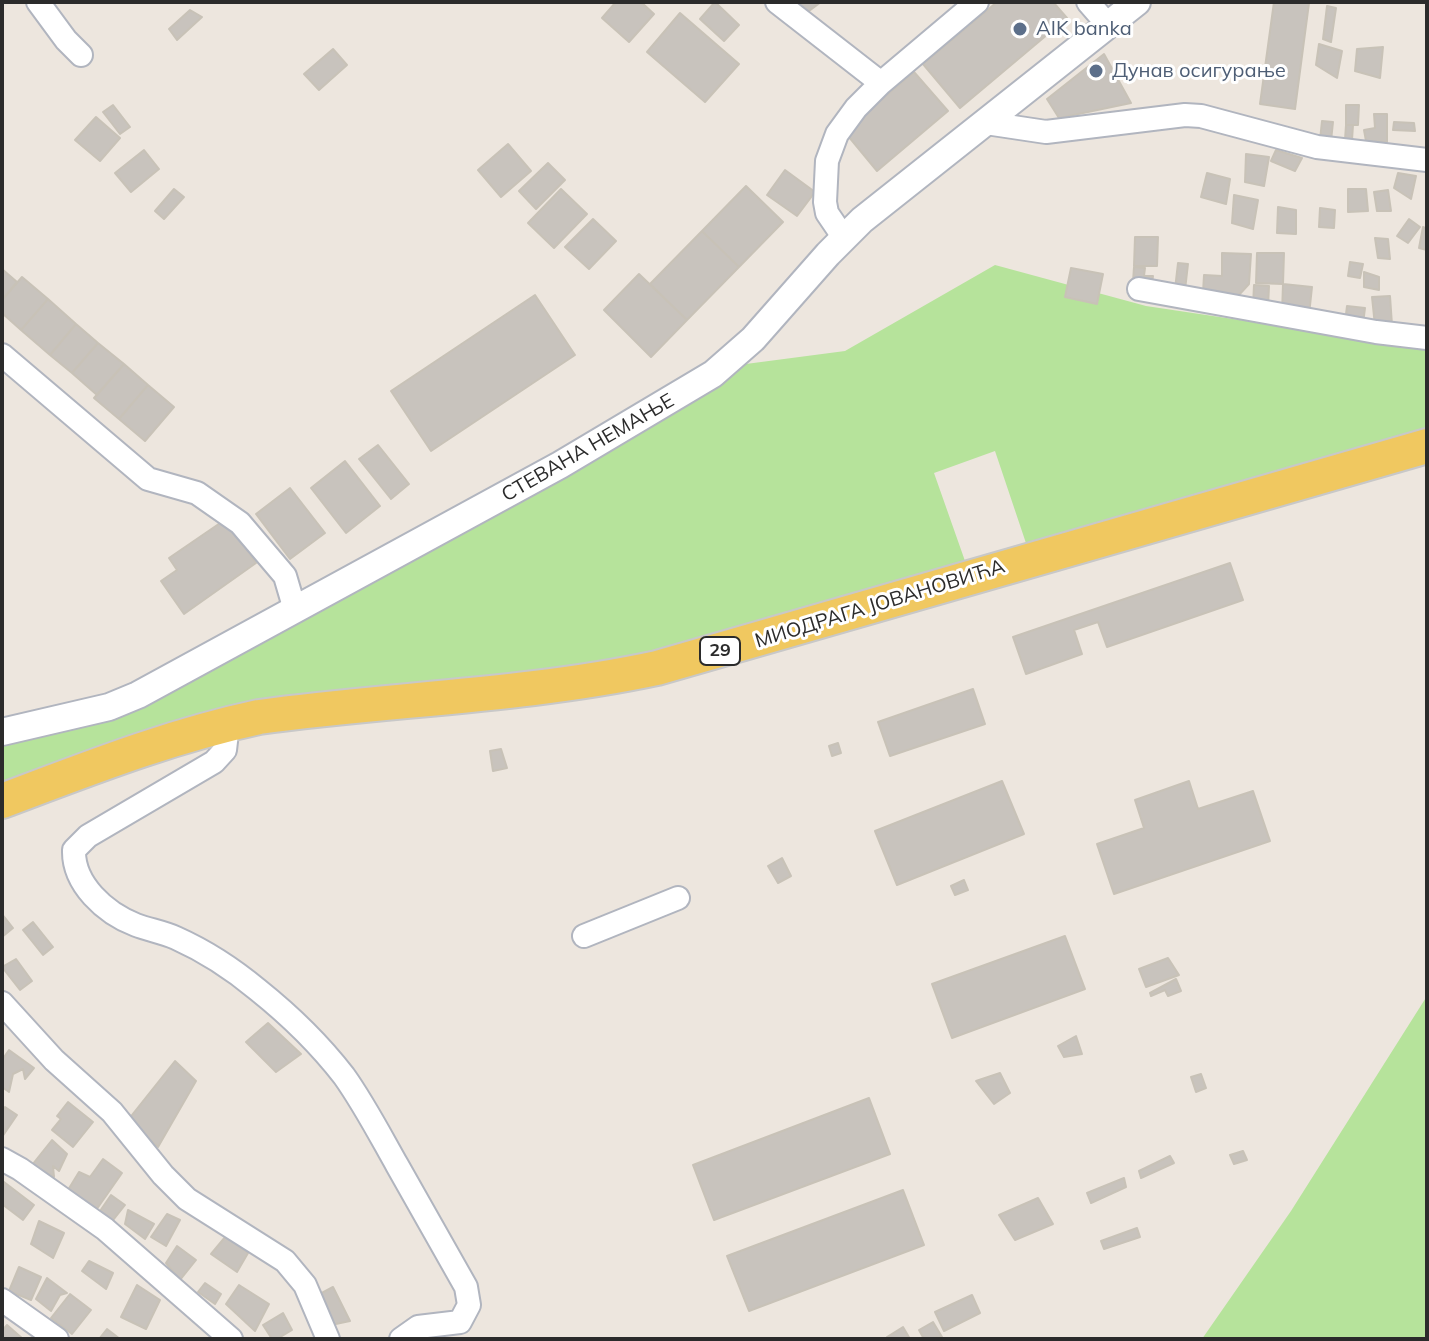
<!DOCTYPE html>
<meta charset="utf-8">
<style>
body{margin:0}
#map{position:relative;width:1429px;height:1341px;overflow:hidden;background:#ede6de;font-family:Mulish,sans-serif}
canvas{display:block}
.frame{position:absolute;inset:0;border:4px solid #2b2b2b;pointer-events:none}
</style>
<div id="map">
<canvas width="1429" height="1341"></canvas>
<div class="frame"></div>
</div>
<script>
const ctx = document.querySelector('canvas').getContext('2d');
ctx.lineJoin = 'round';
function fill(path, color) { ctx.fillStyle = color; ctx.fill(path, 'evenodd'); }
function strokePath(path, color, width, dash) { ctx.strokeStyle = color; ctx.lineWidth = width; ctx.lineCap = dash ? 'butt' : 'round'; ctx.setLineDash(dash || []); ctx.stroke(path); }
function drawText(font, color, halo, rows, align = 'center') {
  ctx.font = font + ' Mulish,sans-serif'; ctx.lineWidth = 6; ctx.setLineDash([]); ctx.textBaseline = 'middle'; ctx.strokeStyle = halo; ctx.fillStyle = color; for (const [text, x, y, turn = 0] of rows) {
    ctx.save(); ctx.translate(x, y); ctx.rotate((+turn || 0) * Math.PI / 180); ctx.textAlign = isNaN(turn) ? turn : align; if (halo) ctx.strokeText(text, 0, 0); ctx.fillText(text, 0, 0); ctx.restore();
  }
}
fill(new Path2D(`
 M995,265L1146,306L1427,348V451L1031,558L995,451L934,473L971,578L778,635L323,711L2,801V732L87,713L723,367L845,351Z
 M1427,996V1339H1202L1291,1211Z`), '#b6e39b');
const building = new Path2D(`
 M616,2H641L654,14L629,42L602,18Z
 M715,2L739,25L724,41L700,19Z
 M796,2H821L805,14Z
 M997,2H1053L1067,18L960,108L923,64Z
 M1274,2L1309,3L1295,109L1260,104Z
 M1327,6L1336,8L1331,42L1323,39Z
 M190,10L202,17L177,40L169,29Z
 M680,13L739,64L705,102L647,52Z
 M1319,44L1342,51L1337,78L1316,65Z
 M1383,47L1380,78L1355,71L1357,49Z
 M333,49L347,65L319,90L304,74Z
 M1104,54L1131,103L1059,118L1047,99Z
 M914,72L948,111L877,171L844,131Z
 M113,105L130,127L120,134L103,112Z
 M1346,105H1359L1358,125H1346Z
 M1374,114H1387V142L1366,141L1364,130L1375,128Z
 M96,117L120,138L100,161L75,140Z
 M1322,121L1333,122L1331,141L1320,140Z
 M1394,122L1414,123L1415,131L1393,130Z
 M1346,125H1353L1352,140H1345Z
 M508,144L531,171L501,197L478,170Z
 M144,150L159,169L131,192L115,173Z
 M1276,150L1302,158L1295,171L1271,161Z
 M1246,154L1269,157L1264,186L1245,182Z
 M548,163L565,180L536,209L519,191Z
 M785,170L815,192L797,216L767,195Z
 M1207,173L1230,179L1226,204L1201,197Z
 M1398,173L1416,176L1411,199L1394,188Z
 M746,186L783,222L739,267L702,231Z
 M174,189L184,197L164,219L155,211Z
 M561,189L587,214L554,248L528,223Z
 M1348,189H1366L1368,211L1348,212Z
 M1388,190L1391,211H1377L1374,192Z
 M1234,195L1258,200L1253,229L1232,223Z
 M1278,207L1296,210V234L1277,233Z
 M1320,208L1335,210L1334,228L1319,227Z
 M593,219L616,241L589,269L565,247Z
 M1409,219L1420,227L1408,243L1397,236Z
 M1423,227L1427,229V250L1419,248Z
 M702,231L739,267L687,320L650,284Z
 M1135,237H1158L1157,266H1134Z
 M1375,238L1388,239L1390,259L1378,258Z
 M1222,253L1251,254L1249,284L1238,296L1237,304L1203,293L1204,275L1222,276Z
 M1257,253H1284L1283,284L1256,283Z
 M1350,262L1363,264L1360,278L1348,276Z
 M1178,263L1188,264L1185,290L1175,289Z
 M1134,267L1145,268L1144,276H1153L1152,284L1133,282Z
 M1071,268L1103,274L1097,304L1065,297Z
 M2,269L17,282L2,300Z
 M1364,272L1379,277V290L1364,287Z
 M639,274L687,320L651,357L604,310Z
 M22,277L48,299L21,330L2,313V300Z
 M1283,284L1312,287L1309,315L1282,313Z
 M1254,285L1269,286L1268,307L1253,306Z
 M535,295L575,355L431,451L391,391Z
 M1390,296L1392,325L1375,326L1372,297Z
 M48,299L76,324L50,355L21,330Z
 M1347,306L1365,308L1363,324L1345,322Z
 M76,324L98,343L72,373L50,355Z
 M98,343L124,364L97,395L72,373Z
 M124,364L148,385L119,419L94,398Z
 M148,385L174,407L145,441L119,419Z
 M378,445L409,484L391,499L359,459Z
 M345,461L380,506L346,533L311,488Z
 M290,488L325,533L290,559L256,514Z
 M226,519L256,563L184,614L161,581L177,570L169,558Z
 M1230,563L1243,600L1107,647L1098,622L1074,630L1082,654L1026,674L1013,637Z
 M973,689L985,724L890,756L878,722Z
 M838,743L841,753L832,756L829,746Z
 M501,749L507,768L493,771L490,751Z
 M1002,781L1024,834L897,885L875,831Z
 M1189,781L1198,809L1253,791L1270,841L1114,894L1097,844L1144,828L1135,800Z
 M782,858L791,876L778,883L768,866Z
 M964,880L968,890L955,895L951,886Z
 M2,914L13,928L2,937Z
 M33,922L53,947L43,955L23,930Z
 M1065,936L1085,989L952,1038L932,984Z
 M1168,958L1179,975L1146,987L1139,969Z
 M16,959L32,981L20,990L2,967Z
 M1176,979L1181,991L1168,996L1165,990L1151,996L1150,993Z
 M268,1023L301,1054L276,1072L246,1042Z
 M1076,1036L1082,1054L1064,1057L1058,1046Z
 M9,1050L34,1068L25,1079L23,1069L13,1074L9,1092L2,1087V1060Z
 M175,1061L196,1081L158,1147L128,1120Z
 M1000,1073L1010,1093L994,1104L976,1081Z
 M1201,1074L1206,1088L1196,1092L1191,1077Z
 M869,1098L890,1154L714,1220L693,1165Z
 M68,1102L93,1122L73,1147L52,1130L61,1119L57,1116Z
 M5,1107L17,1115L2,1137V1112Z
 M52,1140L67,1154L59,1171L53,1166L54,1177L32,1165Z
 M1243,1151L1247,1160L1234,1164L1230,1155Z
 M1170,1156L1174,1163L1141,1178L1139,1171Z
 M103,1159L122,1173L94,1213L68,1190L79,1172L90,1177Z
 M1124,1178L1126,1187L1091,1203L1087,1193Z
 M4,1182L34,1205L23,1220L2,1204Z
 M903,1190L924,1245L749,1311L727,1256Z
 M111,1195L125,1205L110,1224L98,1214Z
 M1038,1198L1053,1224L1015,1240L999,1215Z
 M128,1210L154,1224L145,1239L125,1224Z
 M167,1214L180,1220L166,1246L151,1237Z
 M39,1221L64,1233L53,1258L31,1244Z
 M1137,1228L1140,1237L1104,1249L1101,1241Z
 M226,1236L248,1253L237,1272L211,1254Z
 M177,1246L196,1260L180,1280L166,1263Z
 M89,1261L113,1273L106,1289L82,1271Z
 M19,1267L41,1277L31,1300L9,1291Z
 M47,1278L67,1293L60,1295L51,1311L36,1299Z
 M205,1283L221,1294L215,1304L198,1292Z
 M137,1285L160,1300L146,1329L121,1317Z
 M239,1285L269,1304L255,1331L226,1304Z
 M333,1287L350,1321L331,1325L318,1295Z
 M70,1294L91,1310L72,1334L51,1318Z
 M972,1295L980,1313L944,1331L935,1312Z
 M283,1313L292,1330L277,1339H272L263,1325Z
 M933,1322L942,1337L924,1339L919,1330Z
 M7,1325L23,1339H2V1331Z
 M903,1327L910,1339H888L887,1337Z
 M107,1329L120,1339H99Z`);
fill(building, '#c8c3bd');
strokePath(building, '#c8c2b7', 2);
const minor = new Path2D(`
 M38,2L66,40L81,55
 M777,2L881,83
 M1088,2L1108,25
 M986,123L1046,132L1185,115L1201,116L1317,147L1427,160
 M844,238L827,213L825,202L827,161L837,134L856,108L881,83L977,2
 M1139,289L1376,332L1427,338
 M2,355L148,479L197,493L240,523L285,576L295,610
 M228,724L225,750L214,762L88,836L74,850C73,884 105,913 136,925C149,930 163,932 176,938C205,951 234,970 258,990C288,1014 320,1045 344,1076C364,1104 380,1135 397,1165C420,1206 443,1246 466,1287L469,1305L460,1322L418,1327L401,1339
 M584,936L678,898
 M2,1003L54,1060L112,1112L163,1175L187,1199L285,1261L305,1285L328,1339
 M2,1159L20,1169L105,1229L231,1339
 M2,1300L57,1339`);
const tertiary = new Path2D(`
 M2,732L109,707L138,695L560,465L713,374L753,339L828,254L862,220L1137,2`);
const primary = new Path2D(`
 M2,801C87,769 170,736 259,717C391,699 526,696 657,668L1427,446`);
strokePath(minor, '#b1b5bf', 26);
strokePath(tertiary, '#b1b5bf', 30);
strokePath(primary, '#c8c8c8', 38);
strokePath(minor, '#fff', 22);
strokePath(tertiary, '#fff', 26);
strokePath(primary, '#f0c860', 34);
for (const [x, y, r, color] of [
 [1020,29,8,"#5c6f8a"],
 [1096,71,8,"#5c6f8a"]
]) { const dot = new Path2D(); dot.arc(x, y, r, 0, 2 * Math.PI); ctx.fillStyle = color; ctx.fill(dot); strokePath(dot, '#fff', 3); }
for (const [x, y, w] of [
 [720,651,40]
]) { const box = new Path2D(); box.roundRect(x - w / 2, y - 14, w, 28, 6); ctx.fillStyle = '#fff'; ctx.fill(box); strokePath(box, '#2b2b2b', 2); }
drawText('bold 18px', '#2b2b2b', null, [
 ["29",720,651]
]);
drawText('20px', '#4e5e75', '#fff', [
 ["AIK banka",1036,29],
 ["Дунав осигурање",1112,71]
], 'left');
drawText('20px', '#2b2b2b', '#fff', [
 ["СТЕВАНА НЕМАЊЕ",588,448,-30],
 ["МИОДРАГА ЈОВАНОВИЋА",880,604,-17]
]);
</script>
